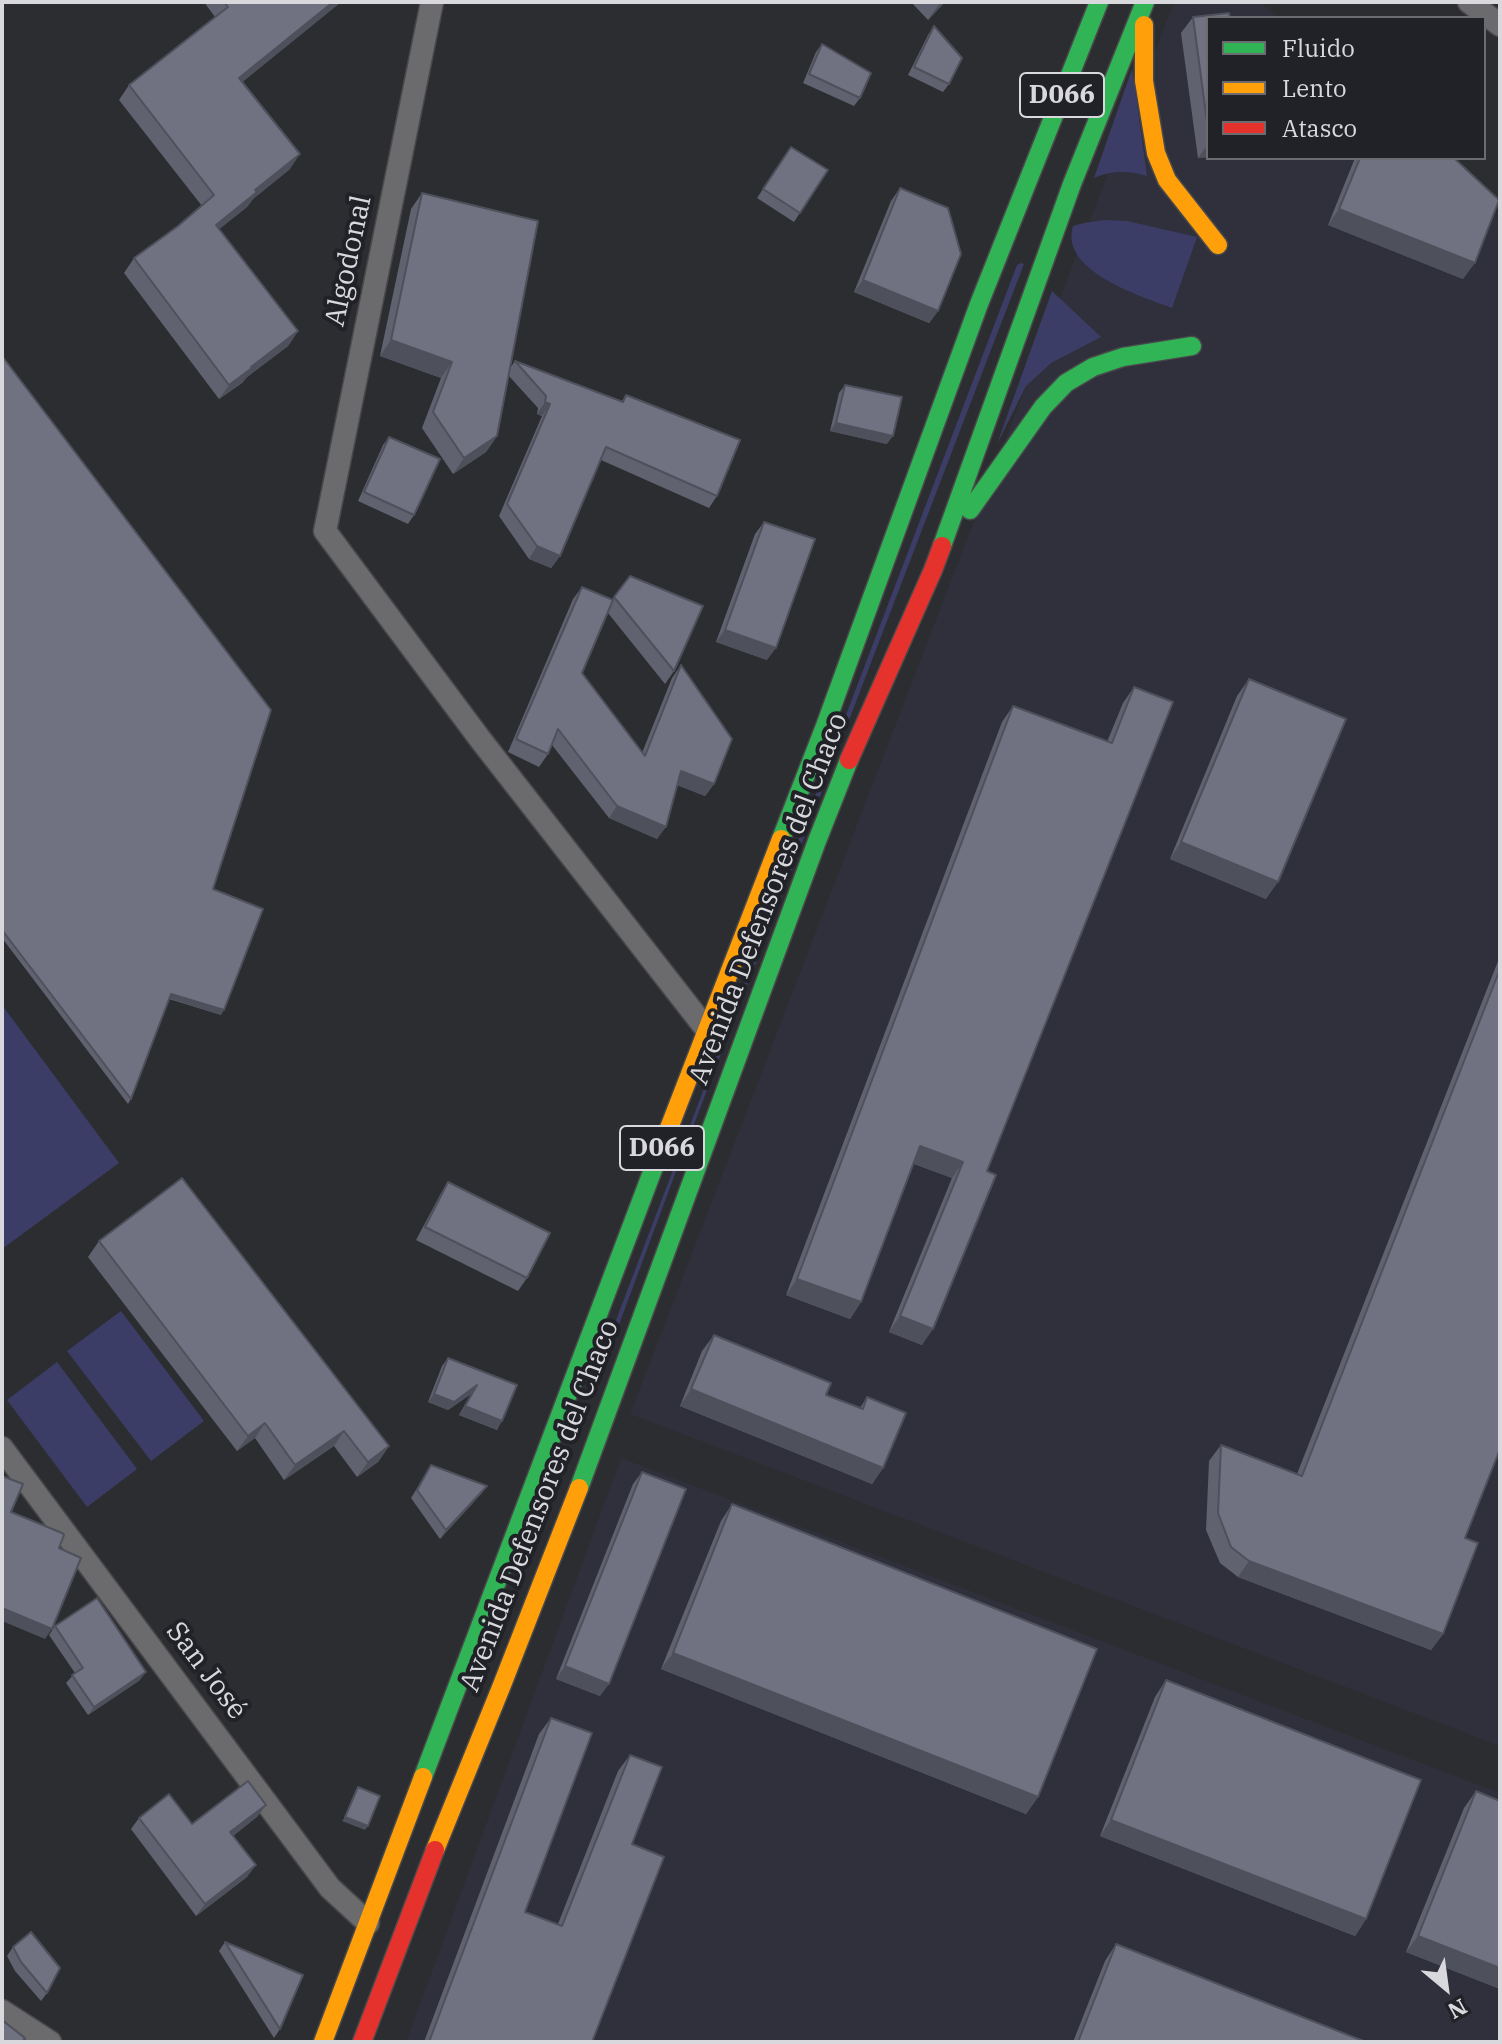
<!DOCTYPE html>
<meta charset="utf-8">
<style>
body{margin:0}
#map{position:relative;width:1502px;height:2044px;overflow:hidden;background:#2c2d31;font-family:"IBM Plex Serif",serif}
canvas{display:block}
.frame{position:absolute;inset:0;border:4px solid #d9d9dd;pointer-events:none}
.legend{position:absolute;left:1206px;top:16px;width:280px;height:144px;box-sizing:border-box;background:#212228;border:2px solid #6b6b70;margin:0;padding:10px 14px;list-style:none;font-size:24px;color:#d9d9dd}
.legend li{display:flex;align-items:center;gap:16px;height:40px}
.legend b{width:40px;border:2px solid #6b6b70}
.north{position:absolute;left:1406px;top:1948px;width:80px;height:80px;-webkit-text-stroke:6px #212228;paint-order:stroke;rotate:151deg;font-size:22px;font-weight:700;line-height:32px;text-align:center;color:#d9d9dd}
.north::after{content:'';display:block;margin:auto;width:28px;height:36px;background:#d9d9dd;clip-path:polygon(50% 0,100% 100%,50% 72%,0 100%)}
</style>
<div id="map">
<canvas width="1502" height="2044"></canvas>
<div class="frame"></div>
<ul class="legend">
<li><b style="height:10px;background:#30b455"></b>Fluido</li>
<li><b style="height:10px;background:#ff9f0a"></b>Lento</li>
<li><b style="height:10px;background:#e5322d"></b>Atasco</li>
</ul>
<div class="north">N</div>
</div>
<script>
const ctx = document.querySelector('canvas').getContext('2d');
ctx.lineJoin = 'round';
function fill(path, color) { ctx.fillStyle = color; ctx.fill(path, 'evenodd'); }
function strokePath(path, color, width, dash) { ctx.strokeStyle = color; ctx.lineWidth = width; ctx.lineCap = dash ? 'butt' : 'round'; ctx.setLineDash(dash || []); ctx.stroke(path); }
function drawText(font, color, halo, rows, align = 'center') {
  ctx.font = font + ' "IBM Plex Serif",serif'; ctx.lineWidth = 8; ctx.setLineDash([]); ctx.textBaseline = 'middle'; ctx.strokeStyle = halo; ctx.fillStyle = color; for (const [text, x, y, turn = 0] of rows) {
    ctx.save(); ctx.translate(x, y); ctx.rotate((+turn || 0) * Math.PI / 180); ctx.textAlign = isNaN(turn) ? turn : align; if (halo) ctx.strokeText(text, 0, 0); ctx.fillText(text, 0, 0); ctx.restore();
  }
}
fill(new Path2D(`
 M1174,2H1260L1278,18H1208V158H1431L1500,221V1746L630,1414Z
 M621,1458L1500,1793V2042H406Z`), '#2f303b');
fill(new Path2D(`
 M1132,69L1147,176C1130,171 1111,170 1094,178Z
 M1104,220L1127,221L1197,237L1172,308C1141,296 1059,271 1073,226L1084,223Z
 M1021,263L1024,264L994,342L678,1166L601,1373L597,1370L1017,265Z
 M1052,291L1101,337L1051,363L1026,386L997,444Z
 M2,1005L119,1163L2,1249Z
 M121,1311L204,1421L151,1461L67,1351Z
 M57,1362L137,1469L87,1507L7,1400Z`), '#3c3d67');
const street = new Path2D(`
 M432,2L325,531L480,739L707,1030
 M1469,2L1500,25
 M2,1448L330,1888L368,1923
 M2,2011L50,2042`);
const fast = new Path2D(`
 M970,510L1043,407L1066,383L1093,367L1123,357L1192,346
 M942,546L1072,184L1145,2
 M781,839L825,726L979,304L1099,2
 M579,1488L817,841L849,760
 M423,1777L657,1159`);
const slow = new Path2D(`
 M1144,25V81L1156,153L1167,180L1218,245
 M657,1159L781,839
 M435,1850L502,1685L579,1488
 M323,2042L423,1777`);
const jam = new Path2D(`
 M849,760L933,570L942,546
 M362,2042L435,1850`);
strokePath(street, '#49494c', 25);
strokePath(fast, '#49494c', 21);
strokePath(slow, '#49494c', 21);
strokePath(jam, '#49494c', 21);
strokePath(street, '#6b6b6d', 22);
strokePath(fast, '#30b455', 18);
strokePath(slow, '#ff9f0a', 18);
strokePath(jam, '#e5322d', 18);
fill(new Path2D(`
 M204,2H341L242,82L290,169L253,199L247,207L219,229L298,331L288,346L247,377L242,383L219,399L124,273L134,258L178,226L202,206L119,100L129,85L215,17Z
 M911,2H945L928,20Z
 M1193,17L1208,18V157L1198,158L1181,33Z
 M934,26L949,84L943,92L908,75L928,35Z
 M822,44L860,98L854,106L803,83L816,52Z
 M791,147L828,170L794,222L757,198Z
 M1355,158H1454L1463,279L1328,225Z
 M900,188L938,311L929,323L854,292L891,201Z
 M422,193L510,368L515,361L622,401L626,395L717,496L709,508L601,460L560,556L551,568L529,559L499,516L542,416L537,414L538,408L508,375L497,436L486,452L453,474L422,428L441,378L380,356L411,209Z
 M2,356L213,889L221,1015L169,999L131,1099L128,1104L2,938Z
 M845,385L887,444L830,431L839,393Z
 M389,437L414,515L408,524L358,501L383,445Z
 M764,522L767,660L716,642L755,534Z
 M630,576L674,671L665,684L608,613L582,673L642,753L672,678L681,665L714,784L705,796L677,785L657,839L609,818L552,745L548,754L539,767L508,752L573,599L582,587L612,600Z
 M1249,679L1266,899L1170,859L1237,696Z
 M1134,687L987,1171L922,1345L889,1332L952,1178L914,1164L861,1302L850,1319L786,1295L1002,722L1013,706L1107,742L1123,703Z
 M1500,956V1449L1465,1538L1443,1634L1431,1650L1238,1577L1220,1563L1206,1530L1209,1461L1221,1445L1297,1474Z
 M448,1182L527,1278L518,1291L416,1240L440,1195Z
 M99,1241L389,1446L378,1462L357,1477L334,1446L284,1480L255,1438L237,1451L88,1257Z
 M714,1335L826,1395L860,1408L867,1397L883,1468L872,1484L680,1406L702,1351Z
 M448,1358L517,1385L497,1430L459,1415L471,1394L448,1410L428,1402L442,1366Z
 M431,1465L487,1486L481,1494L440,1539L411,1498Z
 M642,1472L600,1696L556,1679L633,1484Z
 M732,1504L1038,1797L1026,1814L661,1669L721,1521Z
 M55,1626L140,1680L88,1715L66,1683L75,1673L49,1635Z
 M1166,1680L1366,1919L1355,1936L1100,1836L1155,1697Z
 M551,1718L525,1912L558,1924L618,1771L630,1755L632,1844L592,2042H424L539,1734Z
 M1476,1791L1500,1989L1406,1952L1464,1808Z
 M258,1816L233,1836L247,1877L196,1916L131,1829L139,1818L192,1824Z
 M225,1942L280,2029L274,2038L219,1951Z
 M1116,1944L1366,2042H1073L1105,1961Z
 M13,1947L47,1993L41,2001L15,1971L7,1956Z`), '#606270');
fill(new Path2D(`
 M333,2H341L229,93L239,78Z
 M941,2H945L928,20L939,4Z
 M1208,144V157L1198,158Z
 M300,154L290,169L253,199L247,207L206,240L216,225L255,190Z
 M1339,209L1475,263L1463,279L1328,225Z
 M863,280L938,311L929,323L854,292Z
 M298,331L288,346L247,377L242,383L219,399L229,385Z
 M391,340L452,362L441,378L380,356Z
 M545,402L550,404L542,416L537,414Z
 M836,423L893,436L887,444L830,431Z
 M497,436L486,452L453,474L464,458Z
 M537,546L560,556L551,568L529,559Z
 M725,630L776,648L767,660L716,642Z
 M681,771L714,784L705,796L673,783Z
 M617,806L666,827L657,839L609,818Z
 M1181,842L1278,882L1266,899L1170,859Z
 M171,994L224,1010L221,1015L168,998Z
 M920,1146L963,1162L952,1178L909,1162Z
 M797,1279L861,1302L850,1319L786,1295Z
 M900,1316L933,1329L922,1345L889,1332Z
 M477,1385L471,1394L448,1410L428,1402L434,1394Z
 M691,1389L883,1468L872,1484L680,1406Z
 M465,1406L502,1421L497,1430L459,1415Z
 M265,1423L255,1438L237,1451L248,1436Z
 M344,1431L334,1446L284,1480L295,1465Z
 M389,1446L378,1462L357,1477L368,1462Z
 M487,1486L481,1494L440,1539L446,1530Z
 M1249,1561L1443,1634L1431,1650L1238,1577Z
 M2,1608L52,1629L45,1639L2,1621Z
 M673,1653L1038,1797L1026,1814L661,1669Z
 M565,1666L609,1684L600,1696L556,1679Z
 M146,1672L140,1680L88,1715L94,1707Z
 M266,1805L258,1816L222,1844L230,1832Z
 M345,1817L368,1826L365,1830L342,1821Z
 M1111,1820L1366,1919L1355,1936L1100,1836Z
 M256,1865L247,1877L196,1916L205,1904Z
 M1418,1936L1500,1968V1989L1406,1952Z`), '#4e505b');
const building = new Path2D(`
 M224,2H333L239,78L300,154L255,190L257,192L216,225L298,331L251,367L252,368L229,385L134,258L178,226L214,195L129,85L228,7Z
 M1229,13L1230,18H1208V129L1193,17Z
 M934,26L962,58L949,84L914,67Z
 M822,44L871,73L860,98L809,74Z
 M791,147L828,170L800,213L763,189Z
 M1360,158H1454L1499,200L1475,263L1339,209Z
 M900,188L948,208L961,254L938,311L863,280Z
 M422,193L538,221L497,436L464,458L433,412L452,362L391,340Z
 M2,356L271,710L213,889L263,909L224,1010L171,994L131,1099L2,930Z
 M515,361L623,402L626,395L740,440L717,496L606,447L560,556L537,546L507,504L550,404L545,402L546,396Z
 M845,385L902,397L893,436L836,423Z
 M389,437L440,459L414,515L364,492Z
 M764,522L815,539L776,648L725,630Z
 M630,576L703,606L674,671L614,597Z
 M582,587L613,600L582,673L645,756L681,665L732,739L714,784L681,771L666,827L617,806L558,729L548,754L516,739Z
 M1249,679L1346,719L1278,882L1181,842Z
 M1134,687L1173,702L987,1171L996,1175L933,1329L900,1316L963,1162L920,1146L861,1302L797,1279L1013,706L1112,743Z
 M1500,969V1449L1465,1538L1478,1543L1443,1634L1249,1561L1231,1547L1218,1513L1221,1445L1302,1476Z
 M182,1178L389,1446L368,1462L344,1431L295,1465L265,1423L248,1436L99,1241Z
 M448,1182L550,1233L527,1278L425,1227Z
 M714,1335L831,1383L826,1395L863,1409L867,1397L906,1413L883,1468L691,1389Z
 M448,1358L517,1385L502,1421L465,1406L477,1385L454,1402L434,1394Z
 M431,1465L487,1486L446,1530L417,1490Z
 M642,1472L686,1489L609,1684L565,1666Z
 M2,1476L23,1484L11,1512L62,1533L64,1535L59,1548L81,1558L52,1629L2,1608V1550L3,1547H2Z
 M732,1504L1097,1649L1038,1797L673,1653Z
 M97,1598L146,1672L94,1707L72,1675L83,1668L55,1626Z
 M1166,1680L1421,1780L1366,1919L1111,1820Z
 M551,1718L592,1733L525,1912L562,1926L630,1755L662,1767L632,1844L664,1857L592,2042H429Z
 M248,1781L266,1805L230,1832L256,1865L205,1904L139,1818L169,1794L192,1824Z
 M358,1787L380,1796L368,1826L345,1817Z
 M1476,1791L1500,1801V1968L1418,1936Z
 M31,1932L60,1968L47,1993L21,1962L13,1947Z
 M225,1942L303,1975L280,2029Z
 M1116,1944L1366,2042H1078Z
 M2,2020L25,2038L22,2042H2Z`);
fill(building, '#707282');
strokePath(building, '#4e505b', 2);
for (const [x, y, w] of [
 [1062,95,84],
 [662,1148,84]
]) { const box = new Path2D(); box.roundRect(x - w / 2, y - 22, w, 44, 6); ctx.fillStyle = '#212228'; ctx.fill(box); strokePath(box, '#d9d9dd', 2); }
drawText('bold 26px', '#d9d9dd', null, [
 ["D066",1062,95],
 ["D066",662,1148]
]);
drawText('28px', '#d9d9dd', '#212228', [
 ["Algodonal",349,261,-78],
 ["Avenida Defensores del Chaco",769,899,-69],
 ["Avenida Defensores del Chaco",540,1506,-69],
 ["San José",206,1671,53]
]);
</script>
